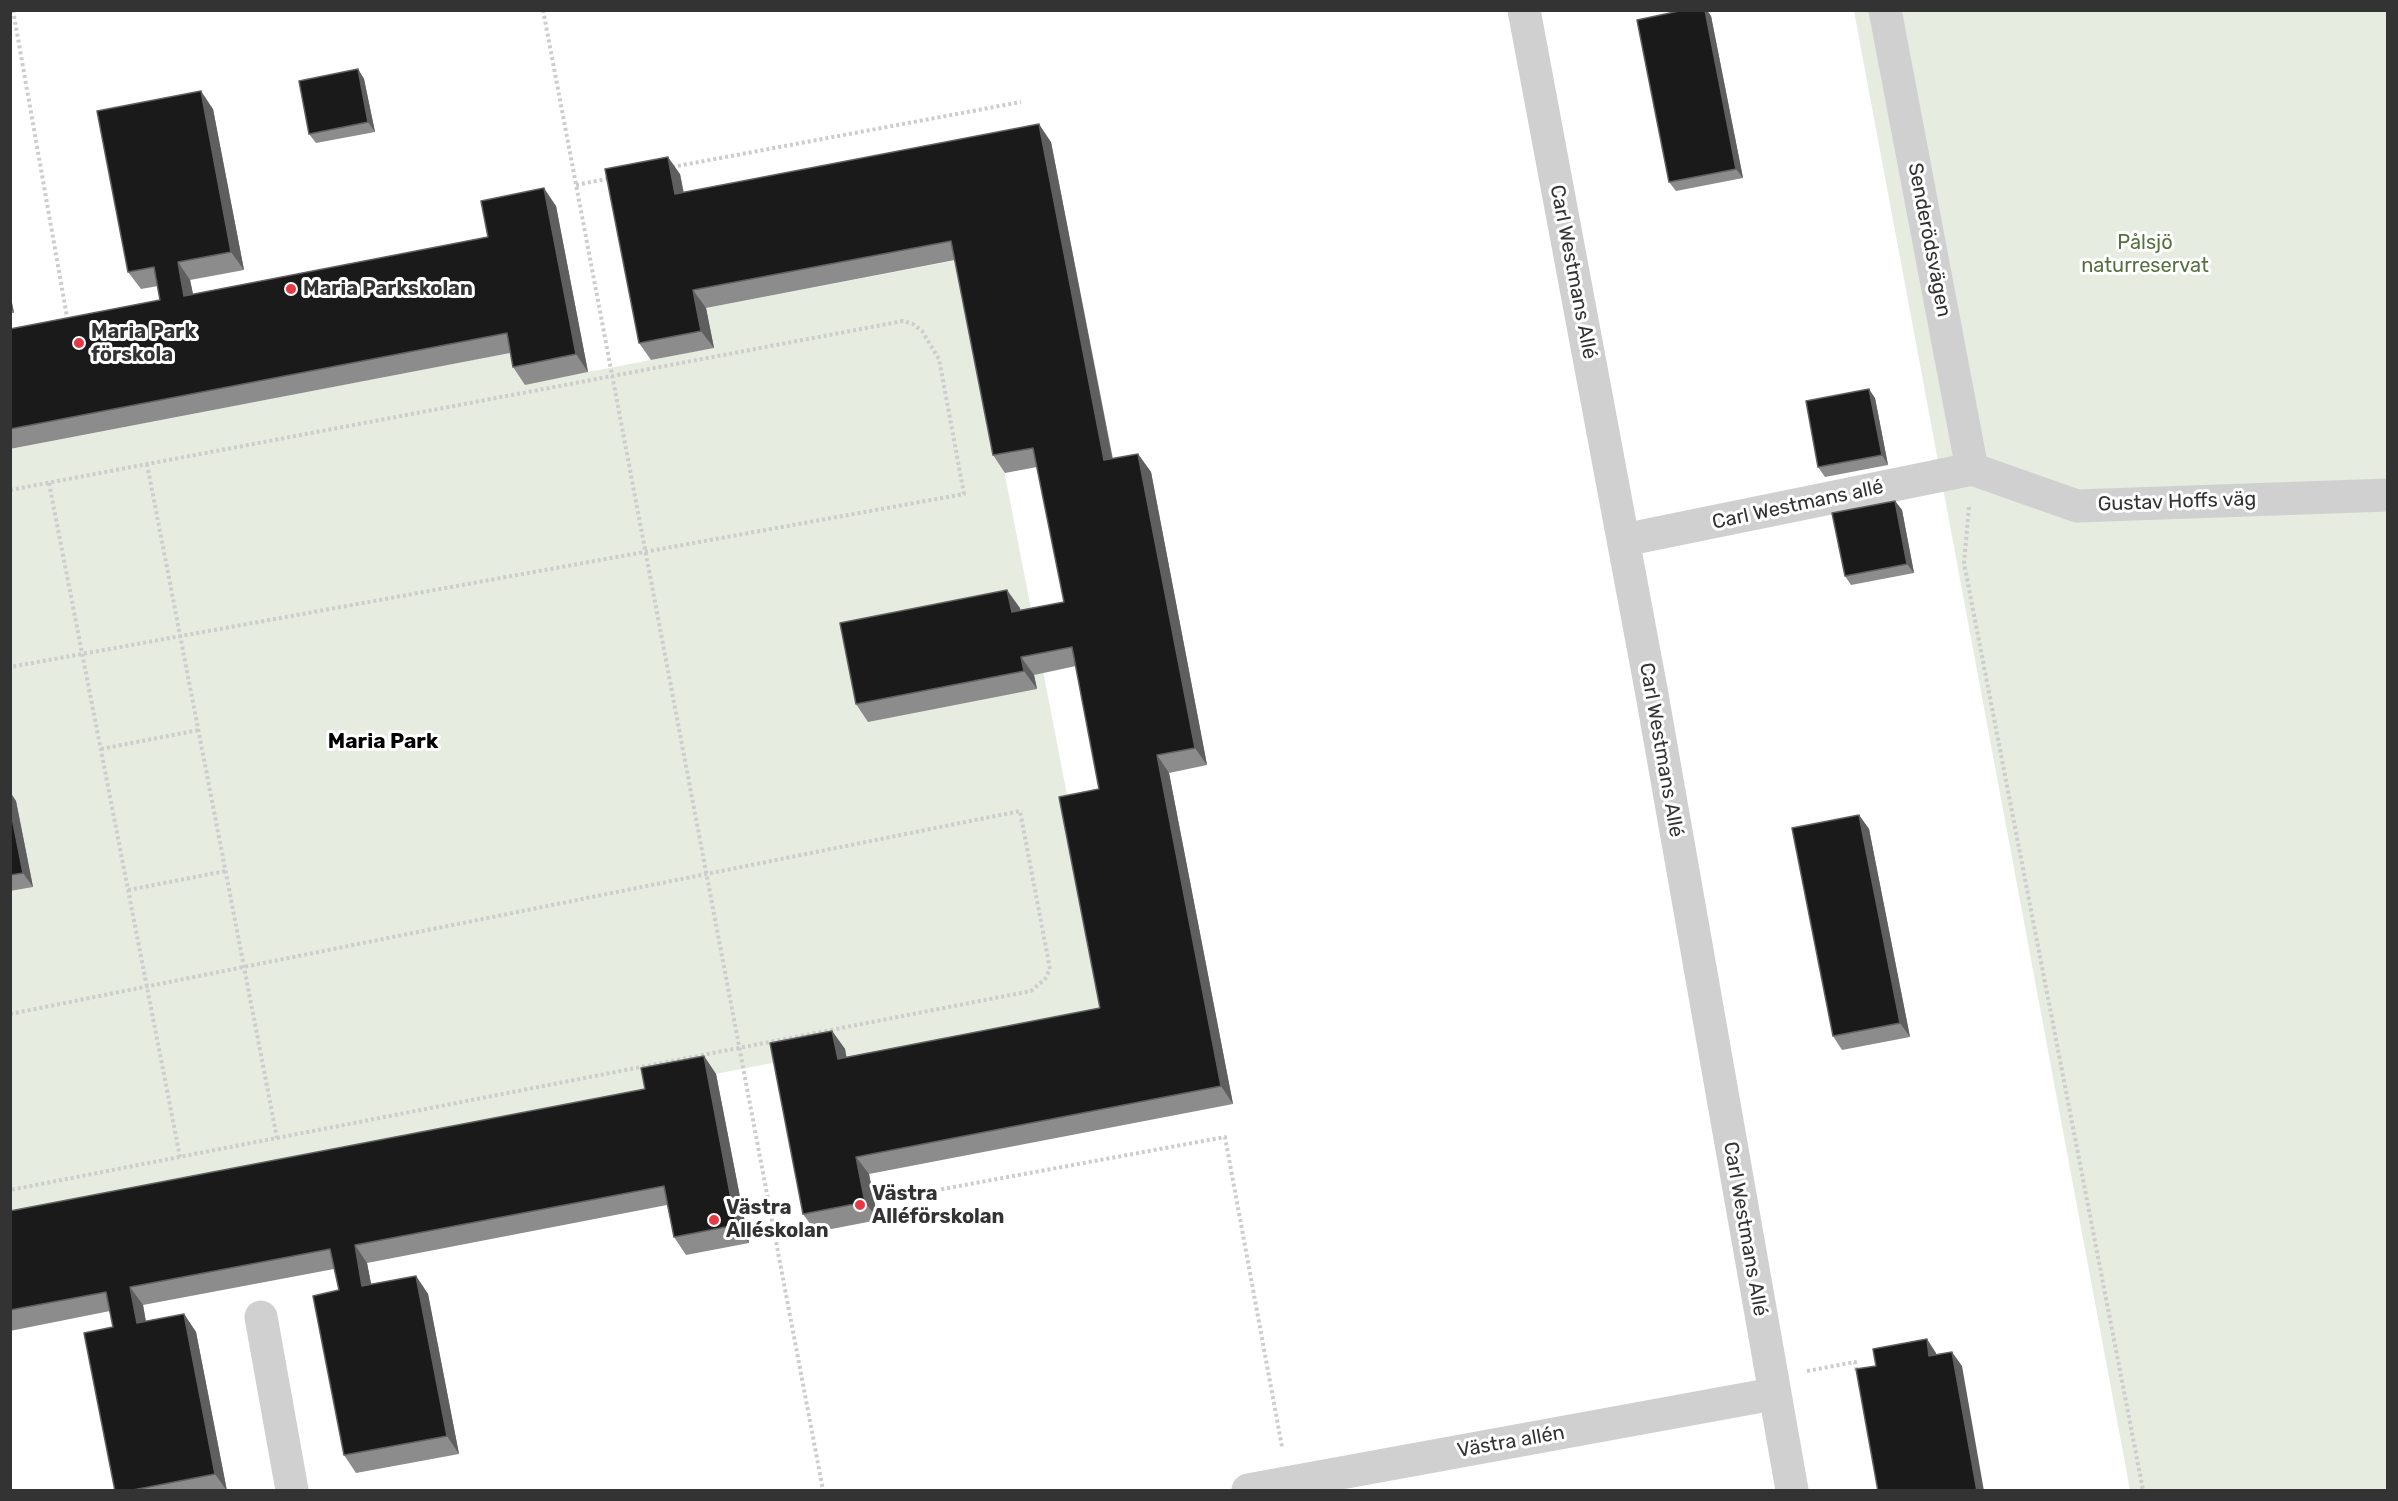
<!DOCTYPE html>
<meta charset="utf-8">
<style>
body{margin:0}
#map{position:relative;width:2398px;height:1501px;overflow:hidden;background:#fff;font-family:Rubik,sans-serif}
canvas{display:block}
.frame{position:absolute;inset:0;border:12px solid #333;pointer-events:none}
</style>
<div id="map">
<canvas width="2398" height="1501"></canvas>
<div class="frame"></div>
</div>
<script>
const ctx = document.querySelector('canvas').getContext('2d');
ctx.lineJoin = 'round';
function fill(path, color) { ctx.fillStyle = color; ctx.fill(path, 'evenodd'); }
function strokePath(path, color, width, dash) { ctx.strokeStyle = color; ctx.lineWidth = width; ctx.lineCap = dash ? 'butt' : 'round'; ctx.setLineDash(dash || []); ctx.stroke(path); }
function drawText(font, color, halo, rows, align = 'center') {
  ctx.font = font + ' Rubik,sans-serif'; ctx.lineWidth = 6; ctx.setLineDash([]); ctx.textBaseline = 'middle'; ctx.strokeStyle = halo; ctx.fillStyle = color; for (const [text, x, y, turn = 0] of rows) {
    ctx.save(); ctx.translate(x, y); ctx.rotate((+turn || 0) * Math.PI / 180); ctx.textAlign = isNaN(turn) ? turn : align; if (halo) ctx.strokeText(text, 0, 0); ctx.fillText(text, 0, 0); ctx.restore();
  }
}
fill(new Path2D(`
 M1854,11H2387V1490H2130Z
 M963,259L1112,1026L850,1077L844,1049L654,1086L658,1107L11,1231V449L519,351L526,384L713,348L706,308Z`), '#e6ecdf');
strokePath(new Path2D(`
 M13,10L67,317
 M543,10L823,1490
 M672,167L1021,102
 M576,185L611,178
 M147,464L277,1138
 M49,483L180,1157
 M10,490L903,321L913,324L922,331L939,359L964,494L10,667
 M1969,507L1964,563L2143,1490
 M101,749L199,730
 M128,890L226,871
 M10,1014L1020,811L1050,969L1045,979L1031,991L10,1190
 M894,1198L1225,1137L1282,1447
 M1807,1371L1855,1362L1857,1372`), '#cdcdcd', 4, [3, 3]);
strokePath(new Path2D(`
 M1524,10L1651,689L1792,1490
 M1885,10L1972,469
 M1972,469L2077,506L2388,495
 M1624,540L1972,469
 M261,1317L292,1490
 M1248,1490L1773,1394`), '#d0d0d0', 33);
fill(new Path2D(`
 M1711,16L1743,178L1676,191L1669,182Z
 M358,69L364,79L375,132L316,143L309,134Z
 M213,109L244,270L190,280L193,294L488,237L556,206L588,372L525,385L513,367L510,353L10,449V329L160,300L158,286L141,289L128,272Z
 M1051,142L1113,459L1138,454L1151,472L1207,765L1169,773L1233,1104L869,1174L878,1220L816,1232L803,1214L832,1031L845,1049L846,1057L1100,1008L1099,789L1076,666L1034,675L1037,689L868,722L856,704L1020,608V610L1064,602L1037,467L1005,473L993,455L955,260L706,308L714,348L651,360L639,343L680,174L684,193Z
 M10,293L14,313H10Z
 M1875,398L1888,465L1825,477L1818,467Z
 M1895,501L1902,510L1914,573L1851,585L1845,576Z
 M10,792L16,801L33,887L10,891Z
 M1859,815L1869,829L1910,1037L1842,1050L1833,1036Z
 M704,1056L716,1074L749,1243L686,1255L674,1237L667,1205L367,1263L371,1284L416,1276L428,1294L459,1454L356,1473L344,1455L339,1290L334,1269L143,1305L146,1321L184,1314L196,1332L227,1491H115L113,1327L110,1311L10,1331V1211L645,1089Z`), '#8c8c8c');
fill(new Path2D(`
 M1705,10H1707L1711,16L1743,178L1736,169Z
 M358,69L364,79L375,132L368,122Z
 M201,91L213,109L244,270L231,252Z
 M1039,124L1051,142L1116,478L1104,460Z
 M668,157L680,174L687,212L675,194Z
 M544,188L556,206L588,372L576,354Z
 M178,262L190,280L197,313L184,296Z
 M693,290L706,308L714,348L701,331Z
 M10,293L14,313L10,307Z
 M1869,389L1875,398L1888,465L1882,455Z
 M1138,454L1151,472L1207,765L1195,748Z
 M1895,501L1902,510L1914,573L1907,564Z
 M1007,590L1020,608L1024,630L1012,612Z
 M1021,657L1034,675L1037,689L1024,671Z
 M1157,755L1169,773L1233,1104L1221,1086Z
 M10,792L16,801L33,887L23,873L10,807Z
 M1859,815L1869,829L1910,1037L1900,1023Z
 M832,1031L845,1049L850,1077L838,1059Z
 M704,1056L716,1074L749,1243L736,1225Z
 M856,1157L869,1174L878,1220L865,1202Z
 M355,1245L367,1263L375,1304L362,1286Z
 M416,1276L428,1294L459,1454L447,1436Z
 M130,1287L143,1305L149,1341L137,1323Z
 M184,1314L196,1332L227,1491L215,1474Z
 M1927,1339L1936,1353L1939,1370L1929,1356Z
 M1952,1352L1962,1366L1984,1491H1977Z`), '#5f5f5f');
const building = new Path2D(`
 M1684,10H1705L1736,169L1669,182L1637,20Z
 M358,69L368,122L309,134L299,81Z
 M201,91L231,252L178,262L184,296L488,237L481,201L544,188L576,354L513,367L507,333L10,429V329L160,300L154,267L128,272L97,111Z
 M1039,124L1104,460L1138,454L1195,748L1157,755L1221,1086L856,1157L865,1202L803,1214L770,1043L832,1031L838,1059L1100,1008L1059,797L1099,789L1072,647L1021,657L1024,671L856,704L840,623L1007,590L1012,612L1064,602L1033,448L993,455L951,241L693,290L701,331L639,343L605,169L668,157L675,194Z
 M1869,389L1882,455L1818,467L1806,401Z
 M1895,501L1907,564L1845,576L1832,513Z
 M10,807L23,873L10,875Z
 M1859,815L1900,1023L1833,1036L1792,828Z
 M704,1056L736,1225L674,1237L664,1186L355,1245L362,1286L416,1276L447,1436L344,1455L313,1296L339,1290L330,1249L130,1287L137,1323L184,1314L215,1474L128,1491H115L84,1333L113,1327L106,1292L10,1310V1211L645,1089L641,1068Z
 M1927,1339L1929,1356L1952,1352L1977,1491H1878L1856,1369L1876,1366L1873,1349Z`);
fill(building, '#1a1a1a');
strokePath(building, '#5f5f5f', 1.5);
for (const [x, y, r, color] of [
 [291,289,6,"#e63946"],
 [79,343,6,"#e63946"],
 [860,1205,6,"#e63946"],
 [714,1220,6,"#e63946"]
]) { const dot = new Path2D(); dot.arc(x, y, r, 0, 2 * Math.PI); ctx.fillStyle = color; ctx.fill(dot); strokePath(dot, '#fff', 2); }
drawText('20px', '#333', '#fff', [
 ["Senderödsvägen",1929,240,79],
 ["Carl Westmans Allé",1573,272,79],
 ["Gustav Hoffs väg",2177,502,-2],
 ["Carl Westmans allé",1798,505,-12],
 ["Carl Westmans Allé",1661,750,80],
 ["Carl Westmans Allé",1745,1229,80],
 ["Västra allén",1511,1442,-10]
]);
drawText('20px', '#56703f', '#fff', [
 ["Pålsjö",2145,243],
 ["naturreservat",2145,266]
]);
drawText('bold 20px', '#333', '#fff', [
 ["Maria Parkskolan",303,289],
 ["Maria Park",91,332],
 ["förskola",91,355],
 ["Västra",872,1194],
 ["Alléförskolan",872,1217],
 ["Västra",726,1208],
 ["Alléskolan",726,1231]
], 'left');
drawText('bold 21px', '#000', '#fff', [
 ["Maria Park",383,742]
]);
</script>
